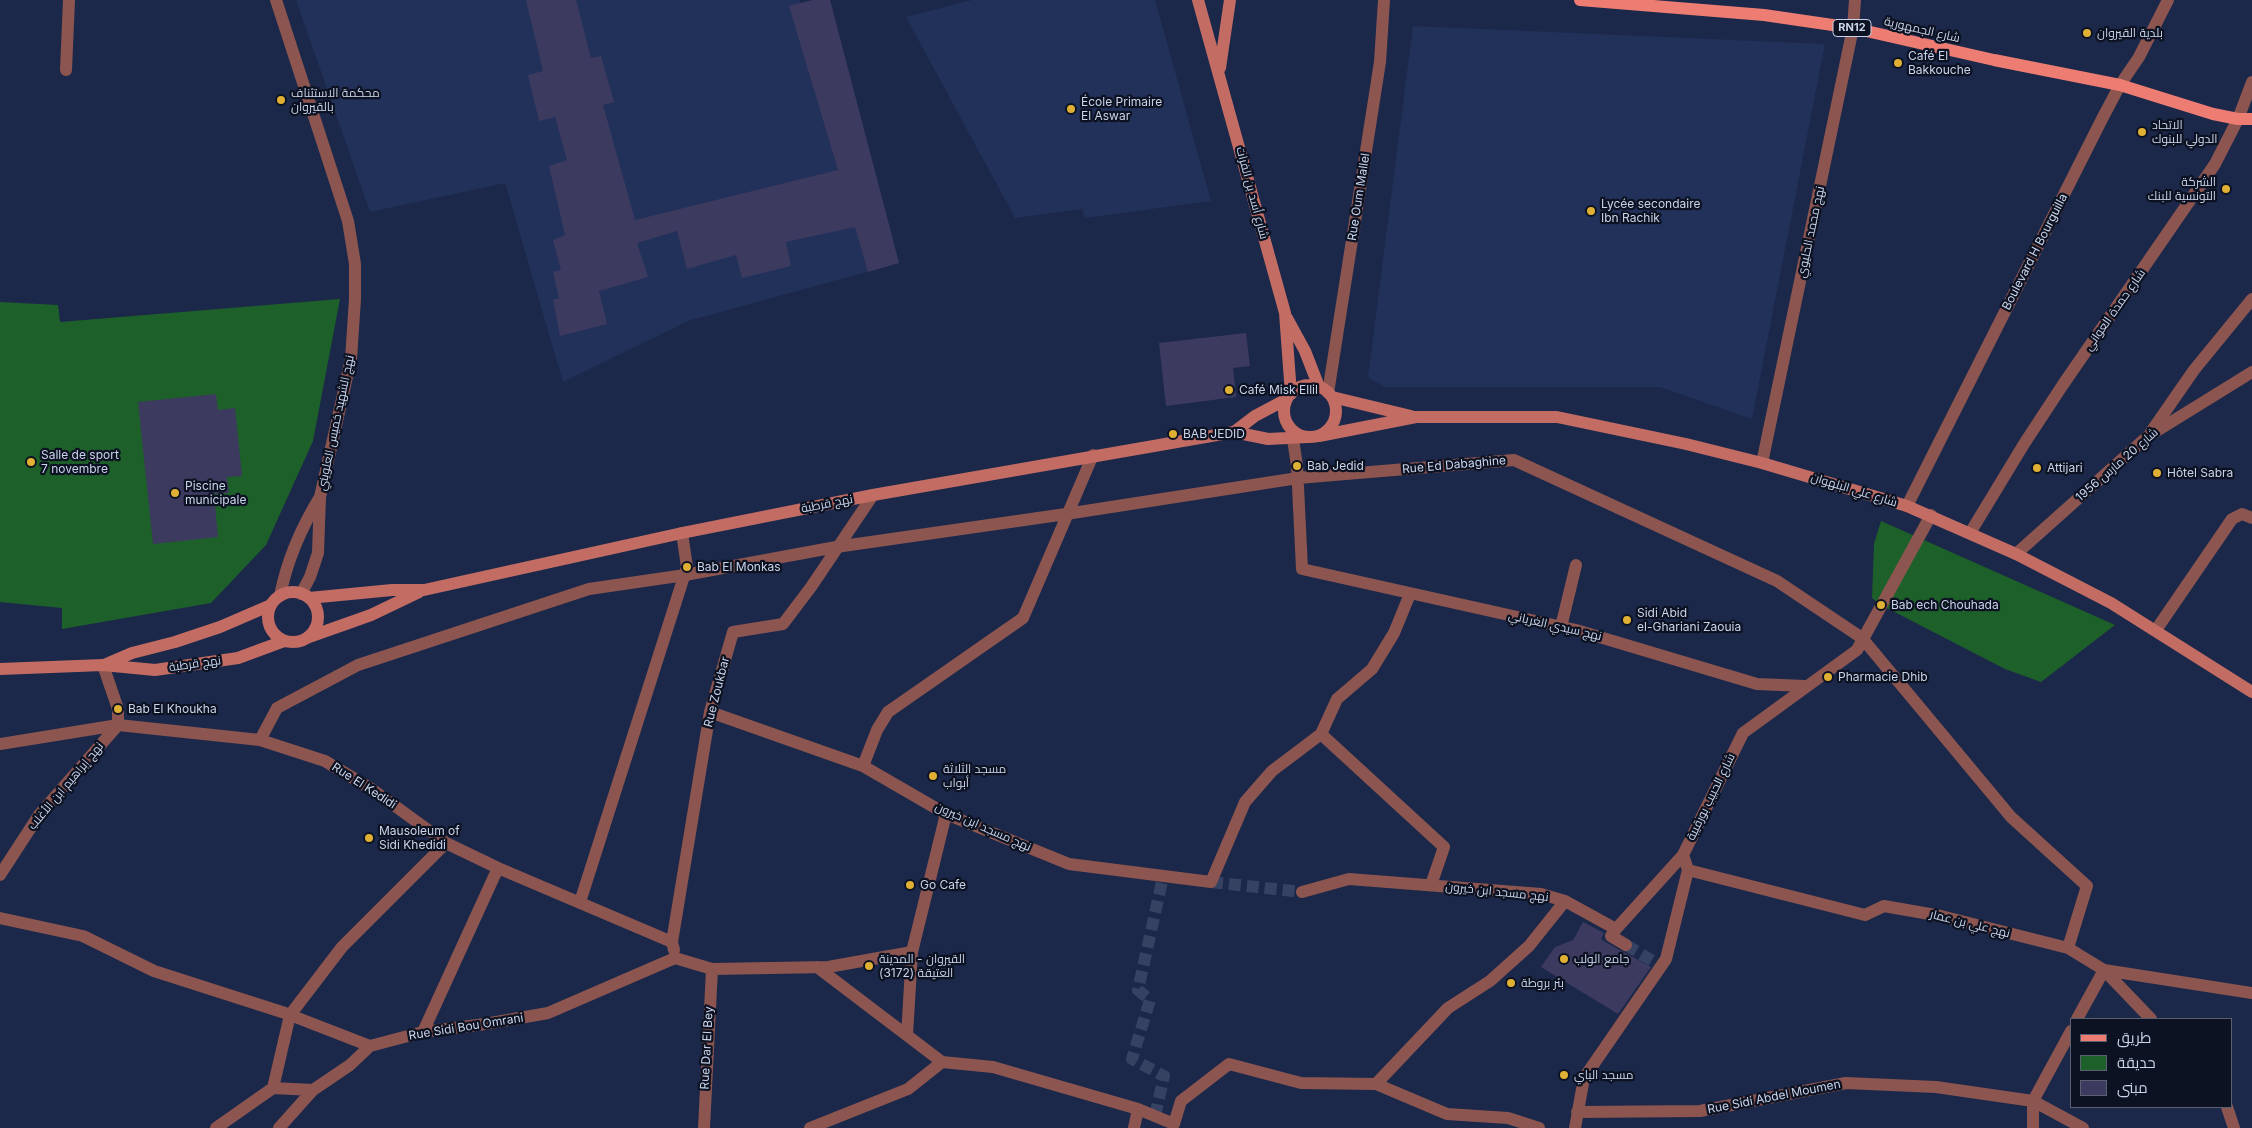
<!DOCTYPE html>
<meta charset="utf-8">
<style>
body{margin:0}
#map{position:relative;width:2252px;height:1128px;overflow:hidden;background:#1b284a;font-family:Inter,Cairo,sans-serif}
canvas{display:block}
.legend{position:absolute;left:2070px;top:1018px;width:162px;height:90px;box-sizing:border-box;background:#0c1221;border:1px solid #586071;margin:0;padding:6px 9px;list-style:none;font-size:15px;color:#cad4ea}
.legend li{display:flex;align-items:center;gap:10px;height:25px}
.legend b{width:25px;border:1px solid #586071}
</style>
<div id="map">
<canvas width="2252" height="1128"></canvas>
<ul class="legend">
<li><b style="height:6px;background:#ed7c72"></b>طريق</li>
<li><b style="height:14px;background:#1e6029"></b>حديقة</li>
<li><b style="height:14px;background:#3d3a60"></b>مبنى</li>
</ul>
</div>
<script>
const ctx = document.querySelector('canvas').getContext('2d');
ctx.lineJoin = 'round';
function fill(path, color) { ctx.fillStyle = color; ctx.fill(path, 'evenodd'); }
function strokePath(path, color, width, dash) { ctx.strokeStyle = color; ctx.lineWidth = width; ctx.lineCap = dash ? 'butt' : 'round'; ctx.setLineDash(dash || []); ctx.stroke(path); }
function drawText(font, color, halo, rows, align = 'center') {
  ctx.font = font + ' Inter,Cairo,sans-serif'; ctx.lineWidth = 4.5; ctx.setLineDash([]); ctx.textBaseline = 'middle'; ctx.strokeStyle = halo; ctx.fillStyle = color; for (const [text, x, y, turn = 0] of rows) {
    ctx.save(); ctx.translate(x, y); ctx.rotate((+turn || 0) * Math.PI / 180); ctx.textAlign = isNaN(turn) ? turn : align; if (halo) ctx.strokeText(text, 0, 0); ctx.fillText(text, 0, 0); ctx.restore();
  }
}
fill(new Path2D(`
 M296,0H799L801,3L813,0H830L899,263L688,321L563,382L505,183L370,212Z
 M972,0H1155L1211,201L1085,218L1082,209L1015,218L906,17Z
 M1413,26L1825,44L1752,419L1660,387H1384L1368,377Z`), '#22315a');
fill(new Path2D(`
 M340,299L313,441L266,545L211,603L62,629V608L0,602V302L58,305L60,322Z
 M1881,521L2115,625L2041,682L2005,669L1881,605L1872,598L1874,544Z`), '#1e6029');
fill(new Path2D(`
 M526,0H576L591,58L601,56L614,102L603,105L635,220L838,170L789,6L813,0H830L899,263L868,272L855,227L786,242L791,266L742,278L736,255L687,269L677,231L637,243L648,277L599,291L607,324L560,336L553,300L559,298L553,272L561,270L553,240L565,235L549,166L567,160L555,117L539,121L528,75L543,71Z
 M1246,333L1250,366L1233,368L1236,397L1166,406L1159,343Z
 M216,394L218,410L235,408L242,476L227,477L229,493L214,494L218,537L153,544L138,402Z
 M1583,922L1604,933L1601,939L1607,943L1651,967L1618,1014L1541,967L1555,947L1573,940Z`), '#3d3a60');
strokePath(new Path2D(`
 M1211,882L1302,892
 M1626,945L1661,966
 M1155,1116L1164,1076L1132,1059L1150,1000L1138,990L1163,877`), '#354262', 12, [12, 6]);
strokePath(new Path2D(`
 M276,0L348,221L355,264V299L351,359L320,497L318,553L310,577L301,594
 M66,70L69,0
 M1328,393L1380,62L1384,0
 M2151,432L2194,370L2252,299
 M1293,439L1297,466L1302,569L1576,630L1757,684L1805,686
 M1762,463L1853,28L1855,0
 M1907,506L2102,119L2120,85L2139,57L2168,0
 M1970,533L2024,444L2062,386L2215,164L2238,119L2252,82
 M2016,554L2147,437L2252,372
 M1410,594L1394,633L1372,669L1337,699L1321,734L1444,847L1431,885
 M280,596C287,560 301,528 320,497
 M1561,627L1576,565
 M2156,630L2232,519L2242,514L2252,518
 M103,665L118,709V725
 M710,712L863,766L946,814L1069,864L1211,882L1245,802L1272,771L1321,734
 M260,740L277,708L358,665L589,589L685,575L836,547L1066,514L1298,478L1514,460L1777,581L1862,638L2011,817L2087,886L2068,948
 M0,744L118,725L260,740L325,761L373,790L446,843L498,868L672,942
 M863,766L877,730L888,712L1023,618L1093,455
 M1688,870L1865,915L1884,906L1941,916L2068,948L2104,970L2252,993
 M0,875L39,815L118,725
 M1302,892L1349,879L1541,894L1565,901L1616,929L1683,855
 M580,902L687,567L682,533
 M0,918L83,936L154,971L285,1013L370,1046L423,1032L485,1024L548,1013L675,958L712,969L828,967L912,952
 M1616,929L1611,936L1626,945
 M674,950L672,942L710,712L733,632L783,624L811,587L873,495
 M817,967L942,1062L993,1067L1138,1109
 M2077,1019L2104,970L2151,1019
 M423,1032L498,868
 M907,1035L912,952L946,814
 M1376,1084L1448,1008L1490,981L1529,946L1565,901
 M273,1088L290,1015L342,947L446,843
 M2227,1107L2234,1128
 M1577,1112L1700,1111L1846,1083L1936,1087L2033,1101L2083,1128
 M216,1128L273,1088L313,1090L350,1065L370,1046
 M279,1128L313,1090
 M704,1128L712,969
 M810,1128L908,1089L942,1062
 M1134,1128L1138,1109L1174,1124L1181,1101L1229,1064L1301,1083L1376,1084L1447,1114L1508,1118L1539,1128
 M1575,1128L1584,1078L1666,959L1688,870L1683,855L1743,733L1857,650L1931,515
 M2033,1128V1101L2071,1031`), '#8c5550', 12);
strokePath(new Path2D(`
 M1198,0L1285,313L1291,394
 M1220,68L1230,0
 M1287,318L1305,351L1319,387
 M1284 411a26 26 0 1 1 52 0a26 26 0 1 1-52 0Z
 M1332,397L1411,416
 M1234,432L1255,416L1287,399
 M1319,436L1416,417H1557L1686,444L1762,463L1907,506L2016,554L2111,603L2252,692
 M268 617a25 25 0 1 1 50 0a25 25 0 1 1-50 0Z
 M309,598L392,590H424L682,533L873,495L1234,432L1268,439L1308,437
 M309,637L371,615L419,592
 M104,665L132,653L175,642L220,627L271,605
 M0,669L103,665L155,670L238,658L284,641`), '#c36c63', 12);
strokePath(new Path2D(`
 M1580,0L1764,15L1853,28L1994,60L2120,85L2213,114L2238,119H2252`), '#ed7c72', 12);
for (const [x, y, r, color] of [
 [2087,33,5,"#e0b034"],
 [1898,63,5,"#e0b034"],
 [281,100,5,"#e0b034"],
 [1071,109,5,"#e0b034"],
 [2142,132,5,"#e0b034"],
 [2226,189,5,"#e0b034"],
 [1591,211,5,"#e0b034"],
 [1229,390,5,"#e0b034"],
 [1173,434,5,"#e0b034"],
 [31,462,5,"#e0b034"],
 [1297,466,5,"#e0b034"],
 [2037,468,5,"#e0b034"],
 [2157,473,5,"#e0b034"],
 [175,493,5,"#e0b034"],
 [687,567,5,"#e0b034"],
 [1881,605,5,"#e0b034"],
 [1627,620,5,"#e0b034"],
 [1828,677,5,"#e0b034"],
 [118,709,5,"#e0b034"],
 [933,776,5,"#e0b034"],
 [369,838,5,"#e0b034"],
 [910,885,5,"#e0b034"],
 [1564,959,5,"#e0b034"],
 [869,966,5,"#e0b034"],
 [1511,983,5,"#e0b034"],
 [1564,1075,5,"#e0b034"]
]) { const dot = new Path2D(); dot.arc(x, y, r, 0, 2 * Math.PI); ctx.fillStyle = color; ctx.fill(dot); strokePath(dot, '#0c1221', 2); }
for (const [x, y, w] of [
 [1852,28,38]
]) { const box = new Path2D(); box.roundRect(x - w / 2, y - 8.5, w, 17, 4); ctx.fillStyle = '#0c1221'; ctx.fill(box); strokePath(box, '#cad4ea', 1); }
drawText('bold 11px', '#cad4ea', null, [
 ["RN12",1852,28]
]);
drawText('12px', '#cad4ea', '#0c1221', [
 ["شارع الجمهورية",1922,30,13],
 ["شارع أسد بن الفرات",1252,193,75],
 ["Rue Oum Mallel",1359,197,-81],
 ["نهج محمد الحليوي",1811,232,-78],
 ["Boulevard H Bourguilla",2035,252,-63],
 ["شارع حمدة العواني",2115,310,-55],
 ["نهج الشهيد خميس العلويني",336,423,-78],
 ["Rue Ed Dabaghine",1454,465,-5],
 ["شارع 20 مارس 1956",2117,465,-41],
 ["شارع علي البلهوان",1854,490,17],
 ["نهج قرطبة",827,504,-11],
 ["نهج سيدي الغرياني",1555,626,13],
 ["نهج قرطبة",195,664,-8],
 ["Rue Zoukbar",717,692,-76],
 ["نهج إبراهيم ابن الأغلب",66,786,-50],
 ["Rue El Kedidi",364,786,33],
 ["شارع الحبيب بورقيبة",1711,797,-64],
 ["نهج مسجد ابن خيرون",983,827,24],
 ["نهج مسجد ابن خيرون",1497,892,6],
 ["نهج علي بن عمار",1970,924,14],
 ["Rue Sidi Bou Omrani",466,1027,-9],
 ["Rue Dar El Bey",707,1048,-87],
 ["Rue Sidi Abdel Moumen",1774,1097,-11]
]);
drawText('12px', '#cad4ea', '#0c1221', [
 ["بلدية القيروان",2097,33],
 ["Café El",1908,56],
 ["Bakkouche",1908,70],
 ["محكمة الاستئناف",291,93],
 ["بالقيروان",291,107],
 ["École Primaire",1081,102],
 ["El Aswar",1081,116],
 ["الاتحاد",2152,125],
 ["الدولي للبنوك",2152,139],
 ["الشركة",2216,182,"right"],
 ["التونسية للبنك",2216,196,"right"],
 ["Lycée secondaire",1601,204],
 ["Ibn Rachik",1601,218],
 ["Café Misk Ellil",1239,390],
 ["BAB JEDID",1183,434],
 ["Salle de sport",41,455],
 ["7 novembre",41,469],
 ["Bab Jedid",1307,466],
 ["Attijari",2047,468],
 ["Hôtel Sabra",2167,473],
 ["Piscine",185,486],
 ["municipale",185,500],
 ["Bab El Monkas",697,567],
 ["Bab ech Chouhada",1891,605],
 ["Sidi Abid",1637,613],
 ["el-Ghariani Zaouia",1637,627],
 ["Pharmacie Dhib",1838,677],
 ["Bab El Khoukha",128,709],
 ["مسجد الثلاثة",943,769],
 ["أبواب",943,783],
 ["Mausoleum of",379,831],
 ["Sidi Khedidi",379,845],
 ["Go Cafe",920,885],
 ["القيروان - المدينة",879,959],
 ["العتيقة (3172)",879,973],
 ["جامع الولب",1574,959],
 ["بئر بروطة",1521,983],
 ["مسجد الباي",1574,1075]
], 'left');
</script>
